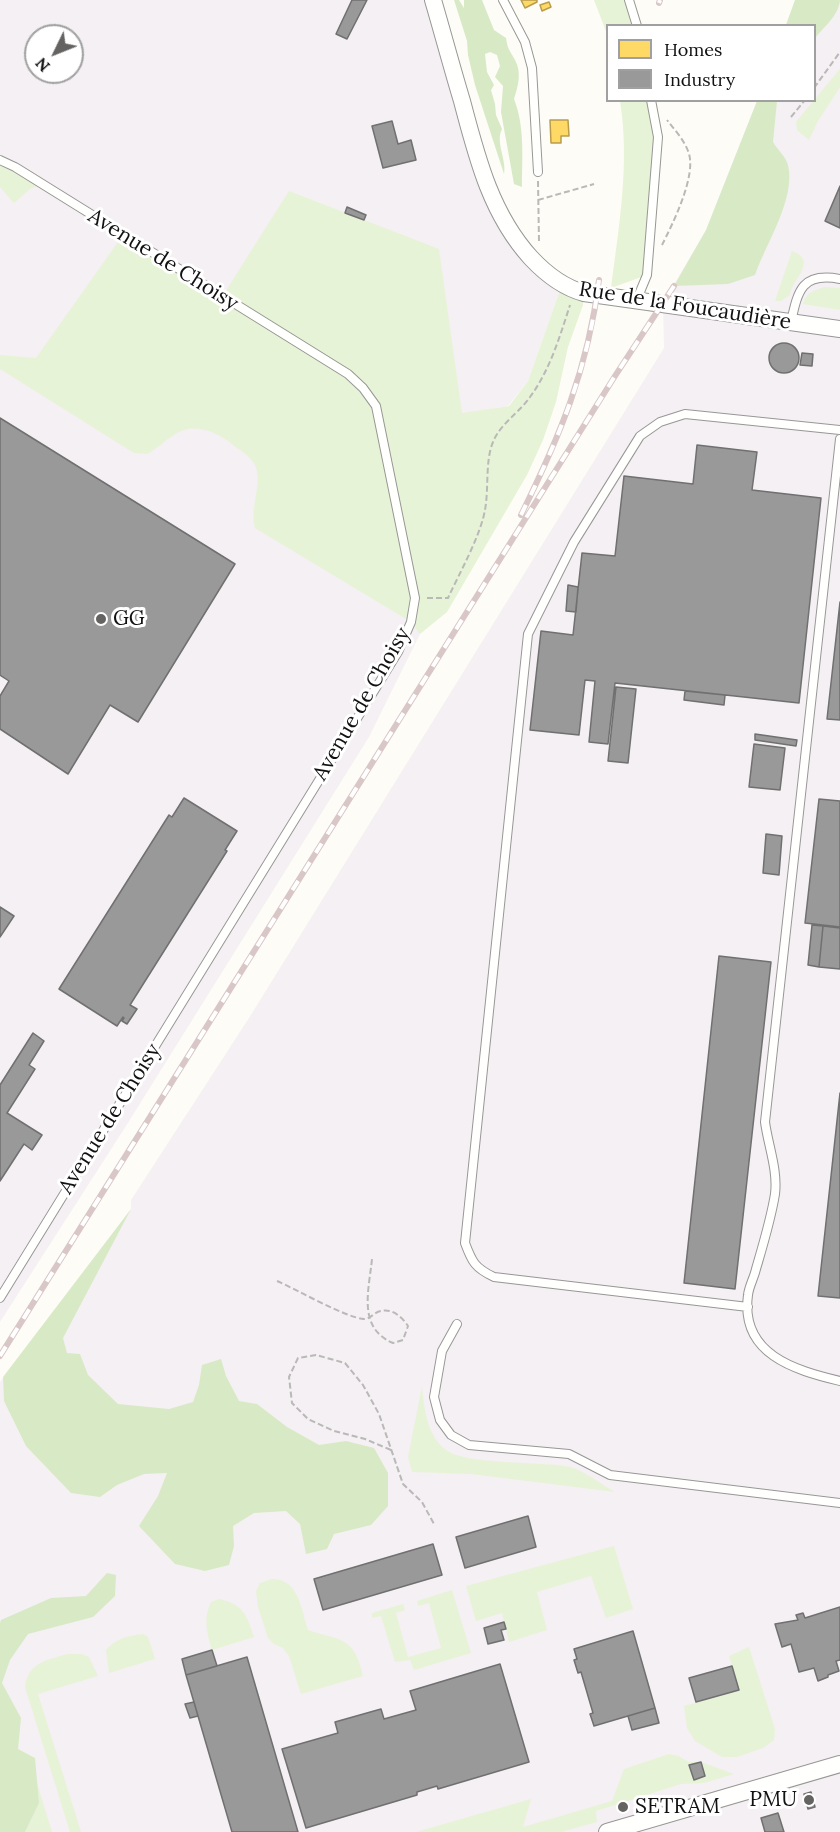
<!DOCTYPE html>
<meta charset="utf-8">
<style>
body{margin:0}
#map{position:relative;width:840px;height:1832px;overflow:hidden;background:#fdfcf7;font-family:Lora,serif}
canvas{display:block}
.legend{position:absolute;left:606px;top:24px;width:210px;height:78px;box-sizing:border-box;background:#fff;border:2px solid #a0a0a0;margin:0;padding:8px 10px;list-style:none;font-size:18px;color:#111}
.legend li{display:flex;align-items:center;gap:12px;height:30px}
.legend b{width:30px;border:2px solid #a0a0a0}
.north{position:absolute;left:24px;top:24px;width:60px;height:60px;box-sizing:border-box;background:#fff;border:2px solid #a0a0a0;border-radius:50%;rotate:227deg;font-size:16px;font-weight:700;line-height:24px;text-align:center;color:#111}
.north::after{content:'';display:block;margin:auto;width:21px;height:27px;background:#646362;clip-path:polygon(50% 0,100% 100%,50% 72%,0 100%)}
</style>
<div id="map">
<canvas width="840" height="1832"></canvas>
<ul class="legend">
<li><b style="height:16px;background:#ffd966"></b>Homes</li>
<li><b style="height:16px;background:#999"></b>Industry</li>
</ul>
<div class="north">N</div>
</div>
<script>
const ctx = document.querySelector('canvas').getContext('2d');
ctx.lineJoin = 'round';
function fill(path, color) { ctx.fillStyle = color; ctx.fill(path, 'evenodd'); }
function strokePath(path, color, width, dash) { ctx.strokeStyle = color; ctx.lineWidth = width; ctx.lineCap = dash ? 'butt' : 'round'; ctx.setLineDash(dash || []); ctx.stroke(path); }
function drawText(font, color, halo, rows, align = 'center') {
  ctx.font = font + ' Lora,serif'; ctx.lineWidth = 6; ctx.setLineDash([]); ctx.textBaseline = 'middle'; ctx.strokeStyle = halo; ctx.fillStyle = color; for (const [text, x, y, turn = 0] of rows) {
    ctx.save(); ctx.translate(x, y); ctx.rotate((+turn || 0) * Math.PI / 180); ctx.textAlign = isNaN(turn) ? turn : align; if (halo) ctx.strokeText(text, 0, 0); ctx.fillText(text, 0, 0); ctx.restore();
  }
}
fill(new Path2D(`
 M0,0H433L498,211L562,284L528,381L508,406L461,414L420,634L369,737L126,1126L0,1322ZM36,36H72V72H36Z
 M795,0H840V1832H0V1382L131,1209V1200L249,1018L664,348L663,303L706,230L757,101L814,100V26L786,25Z`), '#f5f0f3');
fill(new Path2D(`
 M594,0H629L637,25L608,26L607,34Z
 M840,69V87L818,121L809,140L797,130L796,122Z
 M620,101H651L658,137L647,275L611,288C619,226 630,163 620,101Z
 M0,160L42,184L30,189L14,203L0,187Z
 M289,191L439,249L462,413L509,406L528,381L562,284L584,293L583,305L568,347L556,402L543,440L527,475L447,612L420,634L411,622L255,528C250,509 260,491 257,472C256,461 246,454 237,448C220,434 196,420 174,435C164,441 157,449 147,454L134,453L0,369V355L36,358L123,235L222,297Z
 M792,251C819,262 792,278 790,295L781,301H775Z
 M824,287L840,288V310L803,304C805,293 815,290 824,287Z
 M422,1386C424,1408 427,1436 446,1450C465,1465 543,1461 570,1467C583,1470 602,1485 615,1492L471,1474L412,1472L408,1457Z
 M614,1546L633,1609L606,1618L591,1576L537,1592L547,1630L509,1642L502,1613L476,1621L466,1586Z
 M272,1579C299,1579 301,1609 308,1630C341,1641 354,1636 363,1676L301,1694L289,1656L283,1648L274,1644L268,1638L258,1607L256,1591L260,1583Z
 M452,1590L471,1653L414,1670L410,1660L395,1662L381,1616L372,1618V1613L403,1604L405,1610L396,1613L408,1657L441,1648L429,1603L418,1606L417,1601Z
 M219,1599C243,1604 247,1615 254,1637L212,1650C207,1633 203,1619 211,1602Z
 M143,1634L148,1637L155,1659L109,1673L106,1650C116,1638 128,1636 143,1634Z
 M749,1647L775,1729L774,1740L763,1748L737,1757H722L695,1741L687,1728L684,1706L739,1690L729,1656Z
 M68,1654H82L89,1657L98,1676L38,1694L81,1832H70L25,1687C28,1662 47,1660 68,1654Z
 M669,1754L678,1756L689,1762H701L734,1774L704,1783L681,1784L596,1811L597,1822L561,1832H416L531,1799L523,1827L612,1801L624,1769Z
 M36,1780L52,1832H25L39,1803Z`), '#e7f3d7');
fill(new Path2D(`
 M454,0H459L464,8V0H482L494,30L506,38C508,51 510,50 515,60C522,72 518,87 514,99C525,127 522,157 522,187L514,184L501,112L503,86L495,77L500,66L497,55L490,52L485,54L487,72L494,85L491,90L495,104L496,115L502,129C495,142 507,160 504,174L475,85L468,55L467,41Z
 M795,0H840C839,15 824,27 815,38L814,26L786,25Z
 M757,101H777L773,142C777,149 786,157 788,165C796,199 766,243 755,275L728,284L674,286L706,230Z
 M131,1209L63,1338L67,1353L80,1354L88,1375L118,1404L169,1409L193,1402L199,1385L202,1365L221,1359L226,1376L239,1401L257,1404L287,1427L319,1445L346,1441L374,1448L388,1473V1506L371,1525L334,1534L327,1549L306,1554L300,1524L286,1511L254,1513L233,1526L234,1546L229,1565L205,1571L175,1564L139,1526L158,1496L167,1473L144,1474L117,1485L100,1497L71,1493L26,1446L4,1401L3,1377Z
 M107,1573L116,1575L115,1596L93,1617L28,1634L10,1660L2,1683L21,1718L18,1749L35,1758L39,1803L25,1832H0V1623L1,1620L51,1598L86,1596Z`), '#d8eac5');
const homes = new Path2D(`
 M521,0H537V2L525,8Z
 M549,2L551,7L542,11L540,5Z
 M550,120H568L569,136H561V143H551Z`);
fill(homes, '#ffd966');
strokePath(homes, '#b89d4c', 1.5);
const industry = new Path2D(`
 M352,0H367L347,39L336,34Z
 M392,121L398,144L411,140L416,160L383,168L372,126Z
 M840,186V228L825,221Z
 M347,207L366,215L364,220L345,213Z
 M769 358a15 15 0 1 1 30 0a15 15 0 1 1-30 0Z
 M802,353L813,354L812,366L800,365Z
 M0,418L235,564L138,722L110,705L68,774L0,729V696L9,681L0,675Z
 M697,445L757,452L752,490L821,498L799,703L615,683L608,744L589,742L595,681L585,680L579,735L530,730L541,631L573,635L582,553L615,556L624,476L693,484Z
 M568,585L578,587L576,612L566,611Z
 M840,602V720L827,719Z
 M616,687L636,689L628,763L608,761Z
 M685,691L725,695L724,705L684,700Z
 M755,734L797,740L796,746L755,740Z
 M754,744L785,748L780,790L749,787Z
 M184,798L237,831L225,850L227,851L130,1005L137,1009L127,1024L122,1021L124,1018L123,1017L117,1026L59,989L169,815L172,817Z
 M819,799L840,801V927L805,923Z
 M766,834L782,836L779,875L763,873Z
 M0,907L14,916L0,937Z
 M812,925L823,926L819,967L808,965Z
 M823,926L840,928V969L819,967Z
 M719,956L771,962L735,1289L684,1283Z
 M33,1033L44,1041L29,1065L35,1069L7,1113L42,1135L32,1150L24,1144L0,1181V1085Z
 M840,1093V1298L818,1296Z
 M528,1516L536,1547L465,1568L456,1537Z
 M433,1544L442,1575L323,1610L314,1579Z
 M840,1607V1660L836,1661L839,1671L828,1675V1677L818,1681L814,1668L799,1672L791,1644L782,1647L775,1624L798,1620L796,1615L803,1613L805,1618Z
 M504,1622L506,1629L501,1630L504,1640L488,1644L484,1628Z
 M633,1631L655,1708L594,1726L590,1714L593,1713L581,1672L578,1673L574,1660L577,1659L574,1649Z
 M212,1650L217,1666L186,1675L182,1659Z
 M247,1657L298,1832H232L186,1675Z
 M500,1664L529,1762L438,1789L437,1786L417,1792V1795L306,1828L282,1749L338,1733L335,1722L381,1709L384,1719L416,1710L410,1691Z
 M732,1666L739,1690L696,1702L689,1678Z
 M194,1702L198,1716L190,1718L185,1704Z
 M655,1708L659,1723L632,1730L628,1716Z
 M701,1762L705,1776L694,1780L689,1765Z
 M811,1792L815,1807L808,1809L804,1794Z
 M778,1813L784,1832H765L761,1818Z`);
fill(industry, '#999');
strokePath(industry, '#707070', 1.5);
const service = new Path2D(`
 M503,0L525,42L532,68L538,172
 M629,0L637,26
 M0,160L15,167L348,374L363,388L376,406L415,598L411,622L398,652L0,1298
 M637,299L647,275L658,137L651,100
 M791,322C798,290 802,272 840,279
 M840,439L765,1122C768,1145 778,1170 775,1194C771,1219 763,1245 756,1269C754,1278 749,1286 748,1295C740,1354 794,1370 840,1381
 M748,1307L494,1277C475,1268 472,1262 465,1243L528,634L574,542L640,436L660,422L685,414L840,430
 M457,1324L442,1351L434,1397L440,1420L451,1435L469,1445L569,1454L610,1475L840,1503`);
const minor = new Path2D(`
 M433,0C443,34 452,68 462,101C477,158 491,214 531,258C546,274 562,287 584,293L840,329
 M607,1832L840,1764`);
strokePath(service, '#979795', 10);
strokePath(minor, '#979795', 18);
strokePath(new Path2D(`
 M814,88L840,52
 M791,117L805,100
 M538,181L539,242
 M538,200L594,184
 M662,245C672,225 698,174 688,151C684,140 674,129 667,120
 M427,598H448C460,572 480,537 485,510C489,488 485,461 493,442C500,424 519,413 530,397C550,370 560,336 570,305
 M277,1281C298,1290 344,1317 364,1319C371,1319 374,1312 381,1311C392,1308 402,1317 408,1326L403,1340L393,1343C357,1328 369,1290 372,1259
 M391,1450L365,1439L334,1431L308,1419L292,1403L289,1377L298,1358L316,1355L345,1363L363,1385L379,1414L403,1484L422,1502L434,1524`), '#b9b9b8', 2, [6, 3]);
strokePath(service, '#fffffe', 8);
strokePath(minor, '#fffffe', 16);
const rail = new Path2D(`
 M659,3L660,0
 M521,515C560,436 588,369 599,280
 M0,1356L615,376L674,286`);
strokePath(rail, '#d9c6c7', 6);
strokePath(rail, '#fff', 4, [11]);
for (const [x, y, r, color] of [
 [101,619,6,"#646362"],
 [809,1800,6,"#646362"],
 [623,1807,6,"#646362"]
]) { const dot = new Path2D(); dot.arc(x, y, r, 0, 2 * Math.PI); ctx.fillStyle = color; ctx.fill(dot); strokePath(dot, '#fff', 2); }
drawText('21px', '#111', '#fff', [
 ["Avenue de Choisy",163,260,32],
 ["Rue de la Foucaudière",685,306,9],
 ["Avenue de Choisy",362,704,-60],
 ["Avenue de Choisy",110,1119,-58]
]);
drawText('21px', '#111', '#fff', [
 ["GG",113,619],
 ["PMU",797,1800,"right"],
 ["SETRAM",635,1807]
], 'left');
</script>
